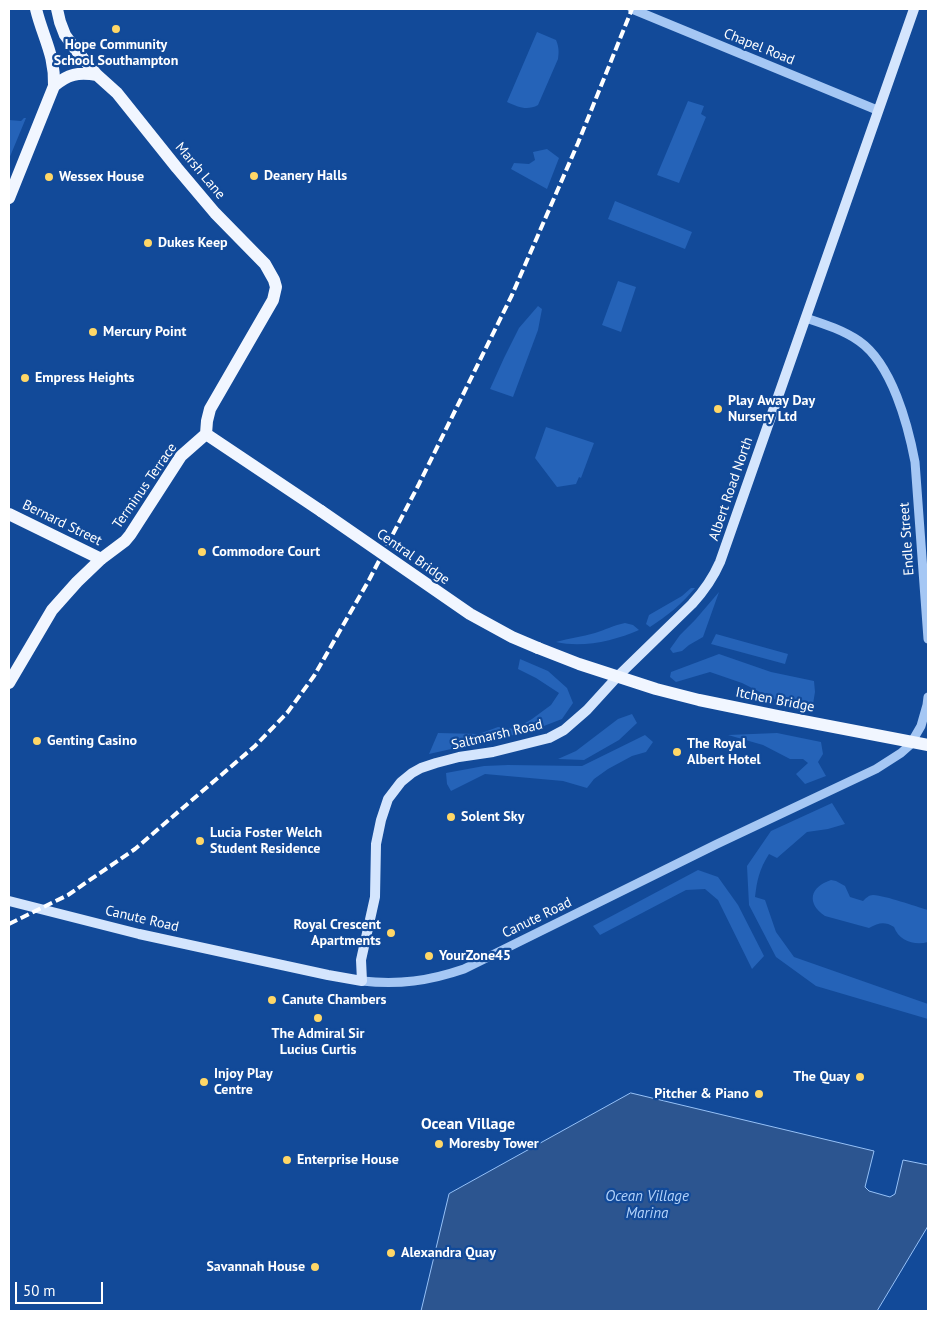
<!DOCTYPE html>
<style>
body{margin:0}
#map{position:relative;width:937px;height:1320px;overflow:hidden;background:#124a99;font-family:"PT Sans",sans-serif}
canvas{display:block}
.frame{position:absolute;inset:0;border:10px solid #fff;pointer-events:none}
.scale{position:absolute;left:15px;top:1282px;width:88px;height:22px;box-sizing:border-box;border:2px solid #fff;border-top:0;padding-left:6px;font-size:15px;line-height:18px;white-space:nowrap;color:#fff;-webkit-text-stroke:4px #124a99;paint-order:stroke}
</style>
<div id="map">
<canvas width="937" height="1320"></canvas>
<div class="frame"></div>
<div class="scale">50 m</div>
</div>
<script>
const ctx = document.querySelector('canvas').getContext('2d');
ctx.lineJoin = 'round';
function fill(path, color) { ctx.fillStyle = color; ctx.fill(path, 'evenodd'); }
function strokePath(path, color, width, dash) { ctx.strokeStyle = color; ctx.lineWidth = width; ctx.lineCap = dash ? 'butt' : 'round'; ctx.setLineDash(dash || []); ctx.stroke(path); }
function drawText(font, color, halo, rows, align = 'center') {
  ctx.font = font + ' "PT Sans",sans-serif'; ctx.lineWidth = 4.5; ctx.setLineDash([]); ctx.textBaseline = 'middle'; ctx.strokeStyle = halo; ctx.fillStyle = color; for (const [text, x, y, turn = 0] of rows) {
    ctx.save(); ctx.translate(x, y); ctx.rotate((+turn || 0) * Math.PI / 180); ctx.textAlign = isNaN(turn) ? turn : align; if (halo) ctx.strokeText(text, 0, 0); ctx.fillText(text, 0, 0); ctx.restore();
  }
}
fill(new Path2D(`
 M537,32L556,40C559,47 559,52 558,59L538,105C527,111 518,107 507,102Z
 M688,101L704,106L701,114L706,117L679,183L657,175Z
 M24,118H26L9,159V120L21,121Z
 M547,149L559,158L547,189L511,169L514,163L529,164L535,160L533,152Z
 M615,201L692,232L685,249L608,219Z
 M618,281L636,287L621,332L602,325Z
 M538,306L542,309L538,330L513,397L490,389L504,358L519,328Z
 M546,427L594,443L581,478L579,477L576,484L557,487L535,458Z
 M691,588H695C682,604 667,616 650,627L646,624L649,615L682,596Z
 M719,592L703,637L689,645L682,651L673,653L670,649L680,635L695,620Z
 M625,623L633,625L639,630C614,641 583,648 556,642C569,638 582,637 595,633C605,630 614,625 625,623Z
 M716,634L788,654L785,664L711,644Z
 M719,654L771,672L814,681L815,692L812,710L784,704L742,683L710,672L676,682L670,677L671,672Z
 M520,659L548,671L567,688L573,703L562,719L531,731L429,754L438,733L479,734L498,727L515,729L532,719L551,705L559,693L536,678L518,669Z
 M632,714L637,723L619,740L584,760L558,759L576,751L618,719Z
 M777,733L821,742L823,754L818,762L826,776L805,784L796,774L808,763L803,759H790L763,745L728,735Z
 M645,735L653,742L646,752L632,756L608,769L594,779L587,788L563,781L485,774L451,791L447,784L446,773L484,766L508,765L582,766Z
 M832,803L845,824L828,829L807,832L777,858L769,854C759,870 757,880 755,897L765,900L776,932L794,957L928,1004V1019L816,986L776,957L749,905L747,866L771,831Z
 M698,870L718,877L738,905L764,956L752,969L718,900L705,889L686,890L600,935L593,926Z
 M831,880L836,881L845,886L850,897L863,901C866,898 869,895 873,895C887,896 914,906 928,910V942C915,946 899,941 894,927C884,921 879,923 869,928L825,916C806,903 810,887 831,880Z`), '#2563b8');
const water = new Path2D(`
 M631,1093L874,1151L865,1187L869,1191L890,1197L895,1194L903,1160L928,1165V1226L877,1311H421L449,1194Z`);
fill(water, '#2c5590');
strokePath(water, '#96c1f7', 1);
strokePath(new Path2D(`
 M632,9L877,110
 M806,318C824,324 843,330 859,341C892,364 908,425 915,462L928,639
 M362,981C399,985 429,981 464,969L717,844L876,769L901,753L910,745L921,726L927,705L928,697`), '#a5c7f4', 9);
strokePath(new Path2D(`
 M9,901L139,934L328,975L362,981L361,960L375,897L376,844L381,820L388,799L401,782L412,773L421,768L436,763L459,757L493,752L549,738L564,730L587,710L618,676L692,604C704,591 713,578 720,562L914,9`), '#d4e5fd', 10);
strokePath(new Path2D(`
 M54,86C68,74 78,72 97,75
 M9,198L54,86C55,54 43,38 36,9
 M206,434L321,511
 M9,514L101,559
 M538,648L579,664L656,689L699,700L782,717
 M9,683L52,610L77,582L101,559L125,541L130,535L181,456L206,434L207,421L210,409L273,300L276,287L274,280L265,264L215,213L177,168L117,93L97,75L76,50L65,35L60,22L57,9`), '#f1f6ff', 12);
strokePath(new Path2D(`
 M9,924L68,895L135,849L255,746L287,713L314,676L369,580L419,484L512,295L578,143L632,9`), '#fff', 4, [9, 4]);
strokePath(new Path2D(`
 M321,511L470,614L512,637L538,648
 M782,717L928,745`), '#f1f6ff', 12);
for (const [x, y, r, color] of [
 [116,29,5,"#ffd767"],
 [254,176,5,"#ffd767"],
 [49,177,5,"#ffd767"],
 [148,243,5,"#ffd767"],
 [93,332,5,"#ffd767"],
 [25,378,5,"#ffd767"],
 [718,409,5,"#ffd767"],
 [202,552,5,"#ffd767"],
 [37,741,5,"#ffd767"],
 [677,752,5,"#ffd767"],
 [451,817,5,"#ffd767"],
 [200,841,5,"#ffd767"],
 [391,933,5,"#ffd767"],
 [429,956,5,"#ffd767"],
 [272,1000,5,"#ffd767"],
 [318,1018,5,"#ffd767"],
 [860,1077,5,"#ffd767"],
 [204,1082,5,"#ffd767"],
 [759,1094,5,"#ffd767"],
 [439,1144,5,"#ffd767"],
 [287,1160,5,"#ffd767"],
 [391,1253,5,"#ffd767"],
 [315,1267,5,"#ffd767"]
]) { const dot = new Path2D(); dot.arc(x, y, r, 0, 2 * Math.PI); ctx.fillStyle = color; ctx.fill(dot); strokePath(dot, '#124a99', 2); }
drawText('bold 14px', '#fff', '#124a99', [
 ["Hope Community",116,45,"center"],
 ["School Southampton",116,61,"center"],
 ["Deanery Halls",264,176],
 ["Wessex House",59,177],
 ["Dukes Keep",158,243],
 ["Mercury Point",103,332],
 ["Empress Heights",35,378],
 ["Play Away Day",728,401],
 ["Nursery Ltd",728,417],
 ["Commodore Court",212,552],
 ["Genting Casino",47,741],
 ["The Royal",687,744],
 ["Albert Hotel",687,760],
 ["Solent Sky",461,817],
 ["Lucia Foster Welch",210,833],
 ["Student Residence",210,849],
 ["Royal Crescent",381,925,"right"],
 ["Apartments",381,941,"right"],
 ["YourZone45",439,956],
 ["Canute Chambers",282,1000],
 ["The Admiral Sir",318,1034,"center"],
 ["Lucius Curtis",318,1050,"center"],
 ["Injoy Play",214,1074],
 ["Centre",214,1090],
 ["The Quay",850,1077,"right"],
 ["Pitcher & Piano",749,1094,"right"],
 ["Moresby Tower",449,1144],
 ["Enterprise House",297,1160],
 ["Alexandra Quay",401,1253],
 ["Savannah House",305,1267,"right"]
], 'left');
drawText('14px', '#fff', '#124a99', [
 ["Chapel Road",759,47,22],
 ["Marsh Lane",200,171,50],
 ["Terminus Terrace",145,486,-55],
 ["Albert Road North",731,489,-71],
 ["Bernard Street",62,523,26],
 ["Endle Street",907,539,-94],
 ["Central Bridge",413,557,35],
 ["Itchen Bridge",775,700,11],
 ["Saltmarsh Road",497,735,-13],
 ["Canute Road",537,918,-26],
 ["Canute Road",142,919,13]
]);
drawText('italic 15px', '#b1d1fa', '#124a99', [
 ["Ocean Village",647,1197],
 ["Marina",647,1214]
]);
drawText('bold 16px', '#fff', '#124a99', [
 ["Ocean Village",468,1124]
]);
</script>
